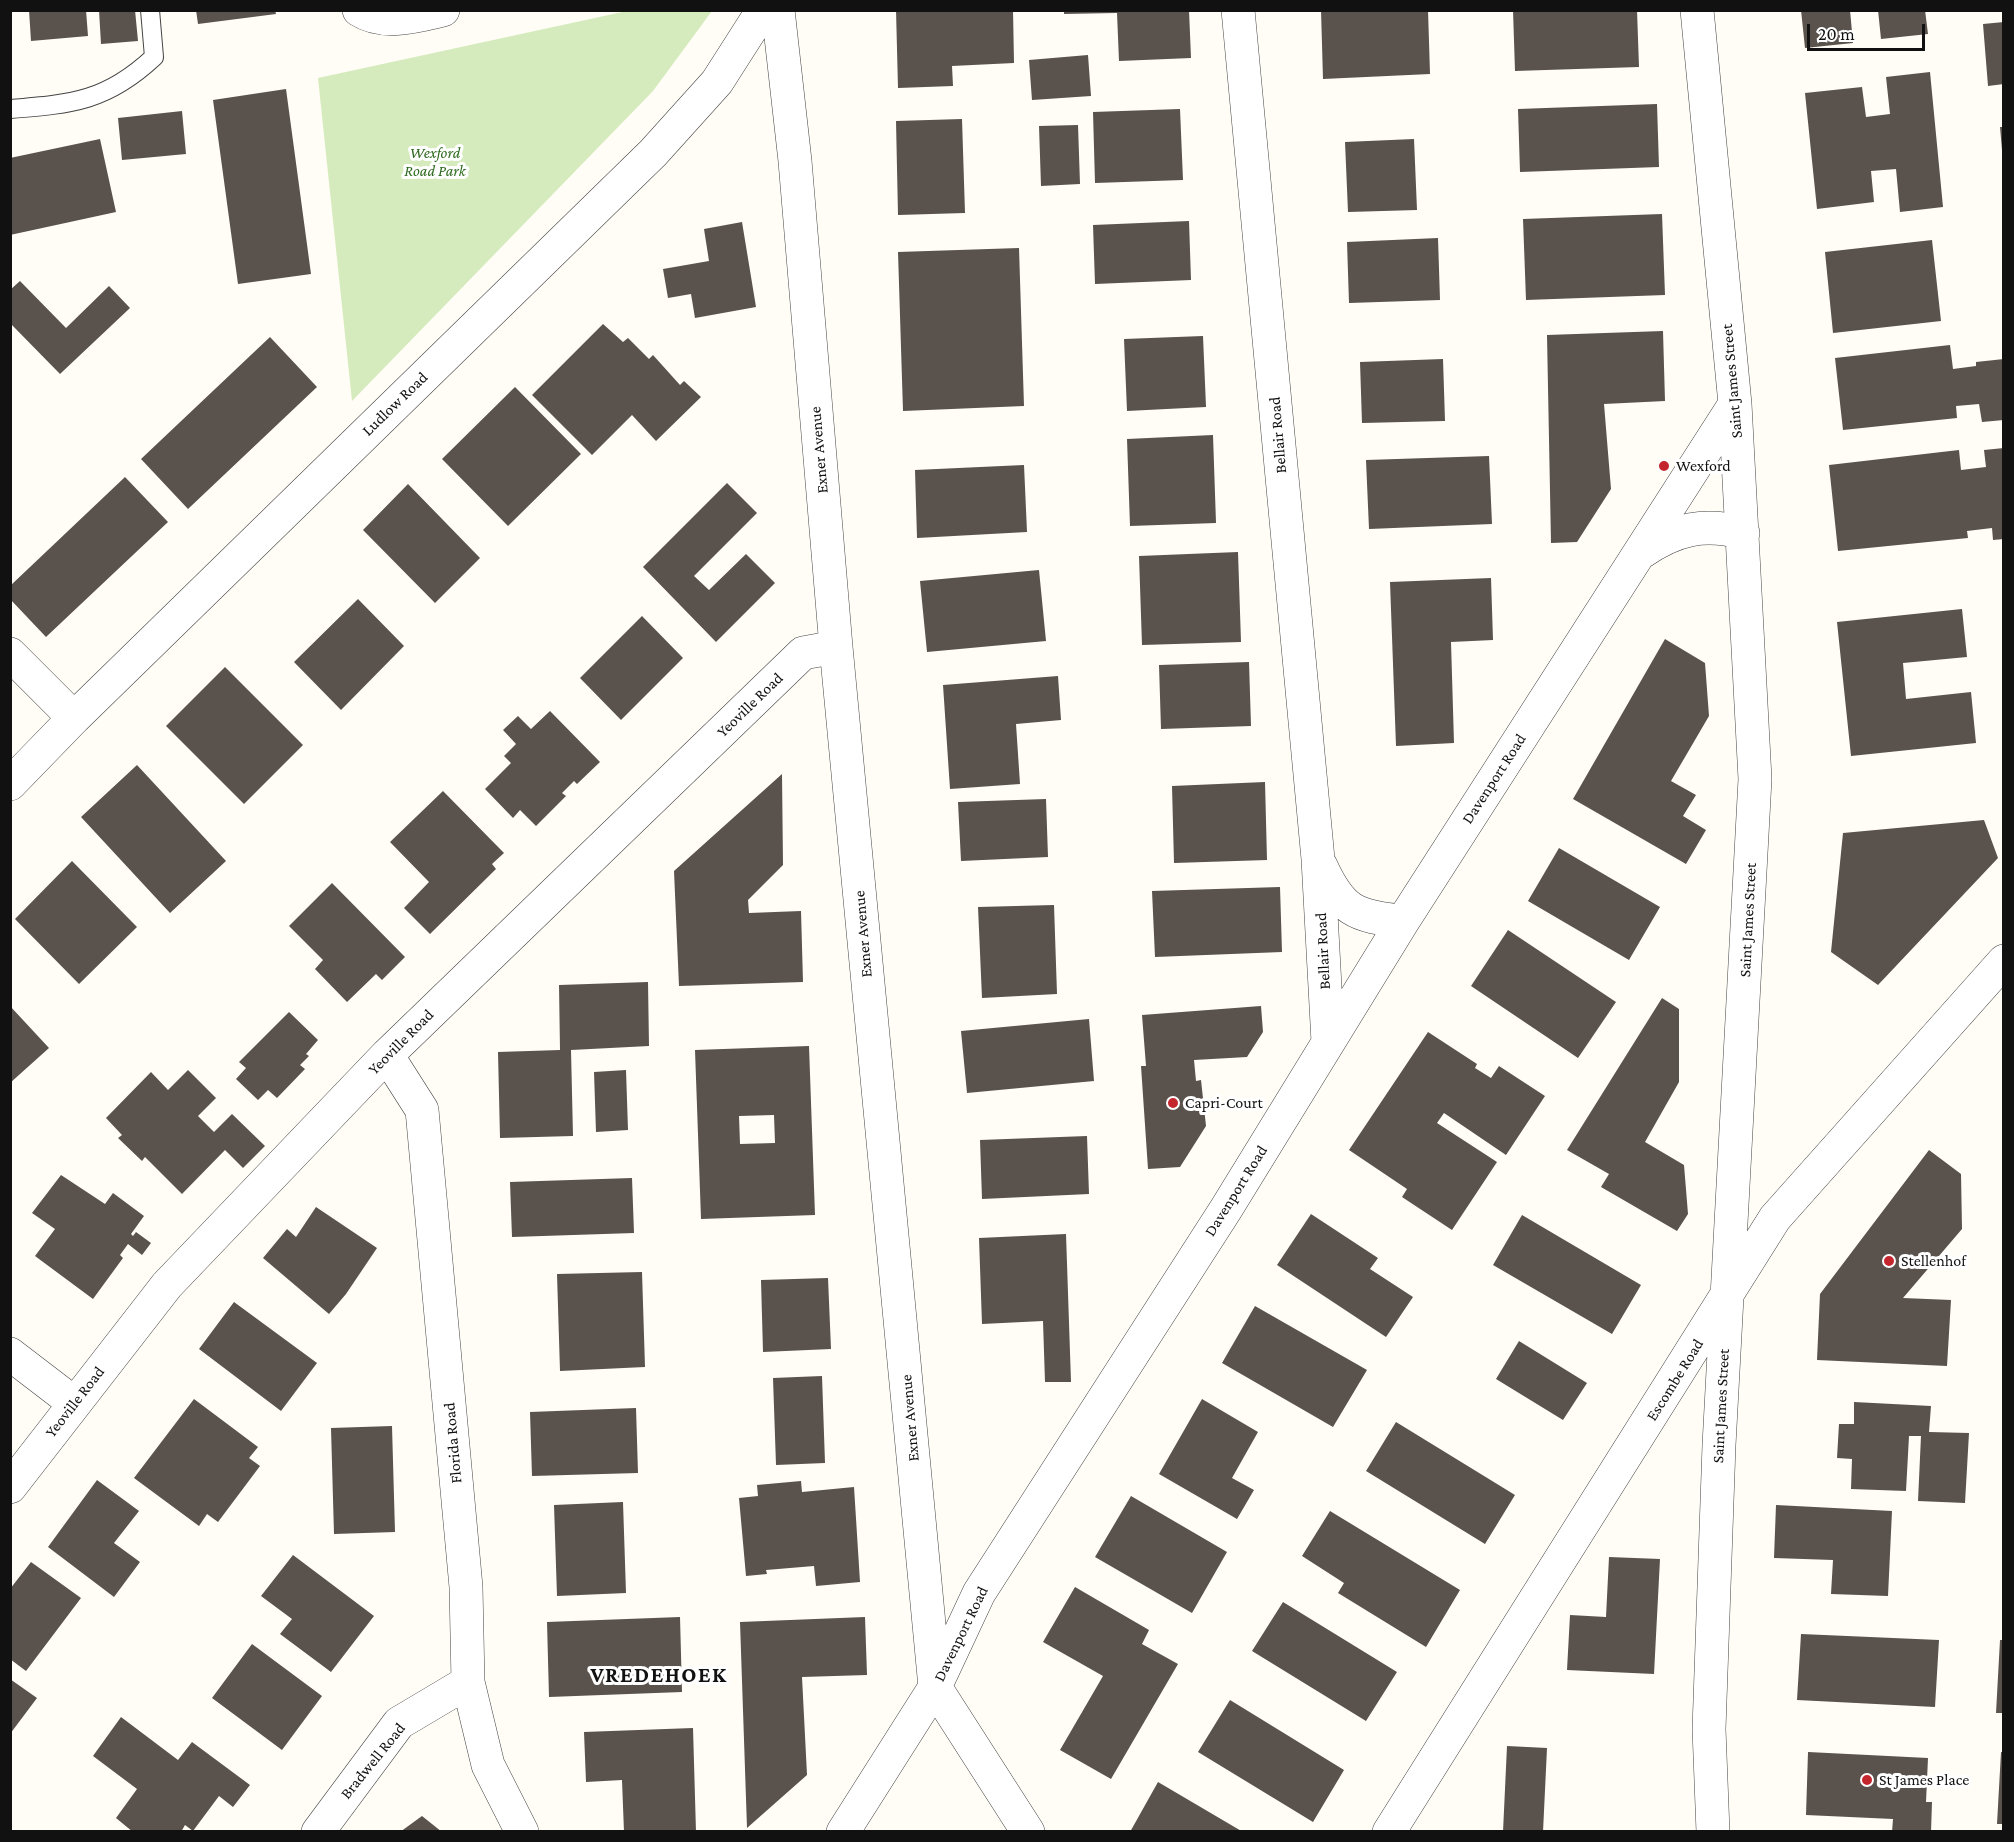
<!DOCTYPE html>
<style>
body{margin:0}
#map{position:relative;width:2014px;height:1842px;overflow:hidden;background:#fffdf5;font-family:"Crimson Pro",serif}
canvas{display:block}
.frame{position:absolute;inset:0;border:12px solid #111;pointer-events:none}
.scale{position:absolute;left:1807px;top:24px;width:118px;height:27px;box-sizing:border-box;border:3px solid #111;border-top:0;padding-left:8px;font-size:18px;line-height:21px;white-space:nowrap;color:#111;-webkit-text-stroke:4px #fff;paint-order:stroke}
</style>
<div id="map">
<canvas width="2014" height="1842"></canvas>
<div class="frame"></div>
<div class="scale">20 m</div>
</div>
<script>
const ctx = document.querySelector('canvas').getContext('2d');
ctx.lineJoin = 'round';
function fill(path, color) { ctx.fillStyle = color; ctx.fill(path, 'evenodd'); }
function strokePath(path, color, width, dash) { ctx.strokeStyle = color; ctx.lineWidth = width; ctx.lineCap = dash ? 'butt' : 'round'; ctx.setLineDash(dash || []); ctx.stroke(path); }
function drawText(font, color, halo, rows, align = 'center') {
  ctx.font = font + ' "Crimson Pro",serif'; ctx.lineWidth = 6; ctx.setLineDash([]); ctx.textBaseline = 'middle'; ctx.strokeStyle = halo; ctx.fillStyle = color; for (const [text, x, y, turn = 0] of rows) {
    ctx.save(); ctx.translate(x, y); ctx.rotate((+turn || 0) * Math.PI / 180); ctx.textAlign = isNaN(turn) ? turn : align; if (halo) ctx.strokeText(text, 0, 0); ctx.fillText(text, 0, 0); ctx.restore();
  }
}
fill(new Path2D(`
 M627,11H712L653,91L352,401L318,78Z`), '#d5ebbd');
fill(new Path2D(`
 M29,10H86L88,36L31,41Z
 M99,10H135L138,41L101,44Z
 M196,10H275L276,14L198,24Z
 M896,10H1013L1014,63L952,66L953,86L898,88Z
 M1064,10H1189L1191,58L1119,61L1117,13L1064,14Z
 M1321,10H1428L1430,74L1323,79Z
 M1513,10H1637L1639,67L1515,71Z
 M1801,10H1850L1853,43L1805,48Z
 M1878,10H1925L1928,34L1881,39Z
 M2004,22V84L1988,86L1983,24Z
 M1088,55L1091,96L1032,100L1029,60Z
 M1930,72L1943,207L1900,212L1896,169L1871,171L1874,202L1817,209L1805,93L1862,87L1866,117L1890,114L1886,77Z
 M286,89L311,274L238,284L213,100Z
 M1657,104L1659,167L1520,172L1518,109Z
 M1180,109L1183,180L1095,183L1093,112Z
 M182,111L186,154L122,160L118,118Z
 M962,119L965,213L898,215L896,121Z
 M1078,125L1080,184L1041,186L1039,126Z
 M2000,127H2004V150H2002Z
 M100,139L116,212L10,235V158Z
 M1414,139L1417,210L1348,212L1345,142Z
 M1662,214L1665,295L1526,300L1523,219Z
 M1189,221L1191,280L1095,284L1093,225Z
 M742,222L756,307L695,318L691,294L668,298L663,269L709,261L704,229Z
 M1438,238L1440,300L1349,303L1347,242Z
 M1932,240L1941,321L1833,333L1825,252Z
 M1019,248L1024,406L903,411L898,252Z
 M20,281L66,328L109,286L130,308L60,374L10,323V290Z
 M603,324L623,342L628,338L649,359L653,355L680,385L684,381L701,397L656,441L632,415L592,455L532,395Z
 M1663,331L1665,401L1604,404L1611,489L1577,542L1551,543L1547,335Z
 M1203,336L1206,407L1127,411L1124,339Z
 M270,337L317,387L188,509L141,459Z
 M1950,345L1953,369L1976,366V362L2004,359V420L1982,422L1979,404L1956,406L1957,418L1843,430L1835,358Z
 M1443,359L1445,421L1362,423L1360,362Z
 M515,387L581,454L508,526L442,459Z
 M1213,435L1216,523L1130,526L1127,439Z
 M2004,448V539L1993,540L1992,528L1967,531L1968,538L1838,551L1829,465L1959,450L1961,470L1986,467L1984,450Z
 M1489,456L1492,524L1369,529L1366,460Z
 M1024,465L1027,532L917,538L915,470Z
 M125,477L168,522L46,637L10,599V586Z
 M727,483L757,513L694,576L709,590L746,554L775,583L716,642L643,567Z
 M408,484L480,558L435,603L363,530Z
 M1238,552L1241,642L1142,645L1139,556Z
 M1039,570L1046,641L927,652L920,581Z
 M1491,578L1493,640L1451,642L1454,743L1396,746L1390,582Z
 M358,599L404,646L341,710L294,662Z
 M1962,609L1967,657L1903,663L1906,699L1971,692L1976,743L1851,756L1837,622Z
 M642,616L683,658L621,720L580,678Z
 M1665,639L1705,663L1709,716L1671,781L1696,795L1683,816L1706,830L1686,864L1573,799Z
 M1249,662L1251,726L1161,729L1159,665Z
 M225,667L303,745L244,804L166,726Z
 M1058,676L1061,720L1016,724L1020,784L950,789L943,685Z
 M550,711L600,762L577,784L574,781L562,793L566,796L536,826L520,810L513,818L485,789L511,763L504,756L516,744L503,730L518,716L531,729Z
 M137,765L226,861L170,913L81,817Z
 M782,774L783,865L748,900L749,913L801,911L803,982L679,986L674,871Z
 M1265,782L1267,860L1174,863L1172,786Z
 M443,791L504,853L492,864L496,869L430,934L404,908L429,882L390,842Z
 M1046,799L1048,857L961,861L958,802Z
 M1984,820L1998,858L1878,985L1831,952L1843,833Z
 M1559,848L1660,907L1629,960L1528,901Z
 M72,861L137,927L79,984L15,919Z
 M332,883L405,957L382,980L376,974L347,1002L315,969L323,960L289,926Z
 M1280,887L1282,952L1155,957L1152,891Z
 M1054,905L1057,994L982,998L978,907Z
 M1508,930L1616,1002L1578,1058L1471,986Z
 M648,982L649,1046L571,1050L573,1136L500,1138L498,1052L560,1050L559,985Z
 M1662,998L1679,1009V1082L1645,1142L1684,1165L1688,1214L1677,1231L1601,1187L1609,1174L1567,1150Z
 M10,1006L49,1048L10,1083Z
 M1261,1006L1263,1032L1247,1057L1194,1060L1196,1081L1201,1080L1206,1126L1180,1167L1148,1169L1141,1066H1146L1142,1015Z
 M289,1012L318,1040L306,1054L309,1056L300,1065L305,1069L277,1098L268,1090L258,1100L236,1079L246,1068L239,1062Z
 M1089,1019L1094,1081L967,1093L961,1031Z
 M1428,1032L1477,1064L1475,1068L1491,1078L1499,1066L1545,1096L1506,1155L1444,1113L1437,1123L1497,1162L1452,1230L1402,1197L1407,1189L1349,1150Z
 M809,1046L815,1215L701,1219L695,1050ZM774,1115L775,1143L740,1144L739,1116Z
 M188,1070L216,1098L198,1116L214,1132L232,1114L265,1146L243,1168L225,1150L182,1194L145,1157L142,1161L118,1138L122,1135L106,1118L151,1072L168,1090Z
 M626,1070L628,1130L596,1132L594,1072Z
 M1087,1136L1089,1194L982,1199L980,1140Z
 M1929,1150L1961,1174L1962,1229L1903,1298L1951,1300L1947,1366L1817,1360L1820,1294Z
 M61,1175L105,1204L113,1193L144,1216L131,1234L133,1236L136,1232L151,1243L142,1255L128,1244L120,1255L123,1258L93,1299L35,1256L55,1229L32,1213Z
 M632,1178L634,1233L512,1237L510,1182Z
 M316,1207L377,1248L346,1294L329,1314L263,1258L287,1229L296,1237Z
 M1311,1214L1378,1258L1370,1269L1413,1297L1386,1337L1277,1265Z
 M1522,1215L1641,1285L1612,1334L1493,1265Z
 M1066,1234L1071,1382H1045L1043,1321L982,1324L979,1238Z
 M642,1272L645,1367L560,1371L557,1274Z
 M828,1278L831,1349L763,1352L761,1280Z
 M234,1302L317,1363L281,1411L199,1349Z
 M1255,1306L1367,1370L1333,1427L1222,1363Z
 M1519,1341L1587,1383L1563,1420L1496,1379Z
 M822,1376L825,1463L776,1465L773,1378Z
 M194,1399L258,1447L249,1458L260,1466L218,1522L207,1514L199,1526L134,1478Z
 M1202,1399L1258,1432L1232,1478L1254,1490L1237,1519L1159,1474Z
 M1854,1402L1931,1406L1929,1432L1969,1433L1965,1503L1918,1501L1921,1436H1909L1906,1491L1851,1489L1852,1459L1837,1458L1839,1424H1854Z
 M636,1408L638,1473L532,1476L530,1412Z
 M1396,1422L1515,1495L1485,1544L1366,1471Z
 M392,1426L395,1532L334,1534L331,1428Z
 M97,1480L139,1511L114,1543L140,1562L114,1597L48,1547Z
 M801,1481L802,1492L854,1487L860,1582L816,1586L814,1566L766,1570L767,1574L746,1576L739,1498L758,1496L757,1485Z
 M1131,1496L1227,1552L1192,1613L1095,1557Z
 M623,1502L626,1593L557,1596L554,1505Z
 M1776,1505L1892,1511L1888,1596L1831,1594L1833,1560L1774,1558Z
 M1330,1511L1460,1590L1426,1647L1338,1593L1344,1583L1302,1556Z
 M293,1555L374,1616L331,1672L280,1634L292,1619L261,1596Z
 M1609,1557L1660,1559L1654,1674L1567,1670L1570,1615L1606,1617Z
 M31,1562L81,1598L26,1671L10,1659V1589Z
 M1075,1587L1149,1630L1142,1644L1178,1664L1111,1779L1060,1750L1103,1676L1043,1642Z
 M1283,1602L1397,1672L1366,1721L1252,1651Z
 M680,1617L682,1692L549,1697L547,1622Z
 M865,1617L867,1675L802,1677L807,1775L747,1828L740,1622Z
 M1801,1634L1939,1640L1935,1707L1797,1700Z
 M2000,1640H2004V1713H1996Z
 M252,1644L322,1696L282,1750L212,1698Z
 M10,1679L37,1698L10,1734Z
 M1230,1700L1344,1770L1313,1822L1198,1752Z
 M121,1717L178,1760L192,1742L250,1785L233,1807L219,1796L193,1831L185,1825L181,1832H133L116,1818L137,1789L93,1756Z
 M693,1728L696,1832H624L622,1780L586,1782L584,1732Z
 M1507,1746L1547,1748L1543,1832H1503Z
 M1808,1752L1928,1758L1926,1802H1932L1931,1832H1892L1893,1819L1806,1815Z
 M2001,1752H2004V1824H1997Z
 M1158,1782L1243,1832H1130Z
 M422,1816L442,1832H400Z`), '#5a524d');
const lane = new Path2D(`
 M10,109C73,104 107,101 154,57L150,10`);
const street = new Path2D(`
 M359,10C384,26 417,16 443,10
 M778,10L795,161L836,647L935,1687L1028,1832
 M1238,10L1318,859L1328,1042
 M1697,10L1735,404L1755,779L1719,1445L1709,1729L1713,1832
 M1642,552C1675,529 1705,522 1743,533
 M10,654L74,718
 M10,784L74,718L653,153L717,82L763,10
 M1321,866C1341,910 1355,917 1403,921
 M387,1055L422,1110L466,1587L468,1682L488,1765L522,1832
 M10,1354L74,1403
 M10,1487L167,1285L387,1055L803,653L836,647
 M318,1832L399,1723L468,1682
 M843,1832L935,1687L979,1593L1226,1209L1403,921L1735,404
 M1389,1832L1775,1218L2004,961`);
strokePath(lane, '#444', 20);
strokePath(street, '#444', 34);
strokePath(lane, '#fff', 18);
strokePath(street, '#fff', 33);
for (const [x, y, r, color] of [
 [1664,466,6,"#c4262e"],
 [1173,1103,6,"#c4262e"],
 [1889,1261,6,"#c4262e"],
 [1867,1780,6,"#c4262e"]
]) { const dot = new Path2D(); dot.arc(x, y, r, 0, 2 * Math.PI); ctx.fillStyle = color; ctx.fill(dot); strokePath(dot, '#fff', 2); }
drawText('italic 16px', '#2f6b1f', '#fff', [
 ["Wexford",435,153],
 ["Road Park",435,171]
]);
drawText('16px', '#111', '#fff', [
 ["Saint James Street",1732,381,-95],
 ["Ludlow Road",395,404,-44],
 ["Bellair Road",1278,435,-95],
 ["Exner Avenue",819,450,-95],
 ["Yeoville Road",750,705,-44],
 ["Davenport Road",1494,779,-57],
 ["Saint James Street",1748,920,-87],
 ["Exner Avenue",863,934,-95],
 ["Bellair Road",1323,951,-93],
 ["Yeoville Road",401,1042,-45],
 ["Davenport Road",1236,1191,-58],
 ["Escombe Road",1675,1380,-58],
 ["Yeoville Road",75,1402,-52],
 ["Saint James Street",1721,1406,-87],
 ["Exner Avenue",910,1418,-95],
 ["Florida Road",453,1443,-95],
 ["Davenport Road",961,1634,-64],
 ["Bradwell Road",373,1761,-51]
]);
drawText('16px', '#111', '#fff', [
 ["Wexford",1676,466],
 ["Capri-Court",1185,1103],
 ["Stellenhof",1901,1261],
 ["St James Place",1879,1780]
], 'left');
ctx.letterSpacing = '1.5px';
drawText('bold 22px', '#111', '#fff', [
 ["VREDEHOEK",659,1675]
]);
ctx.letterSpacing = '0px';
</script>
